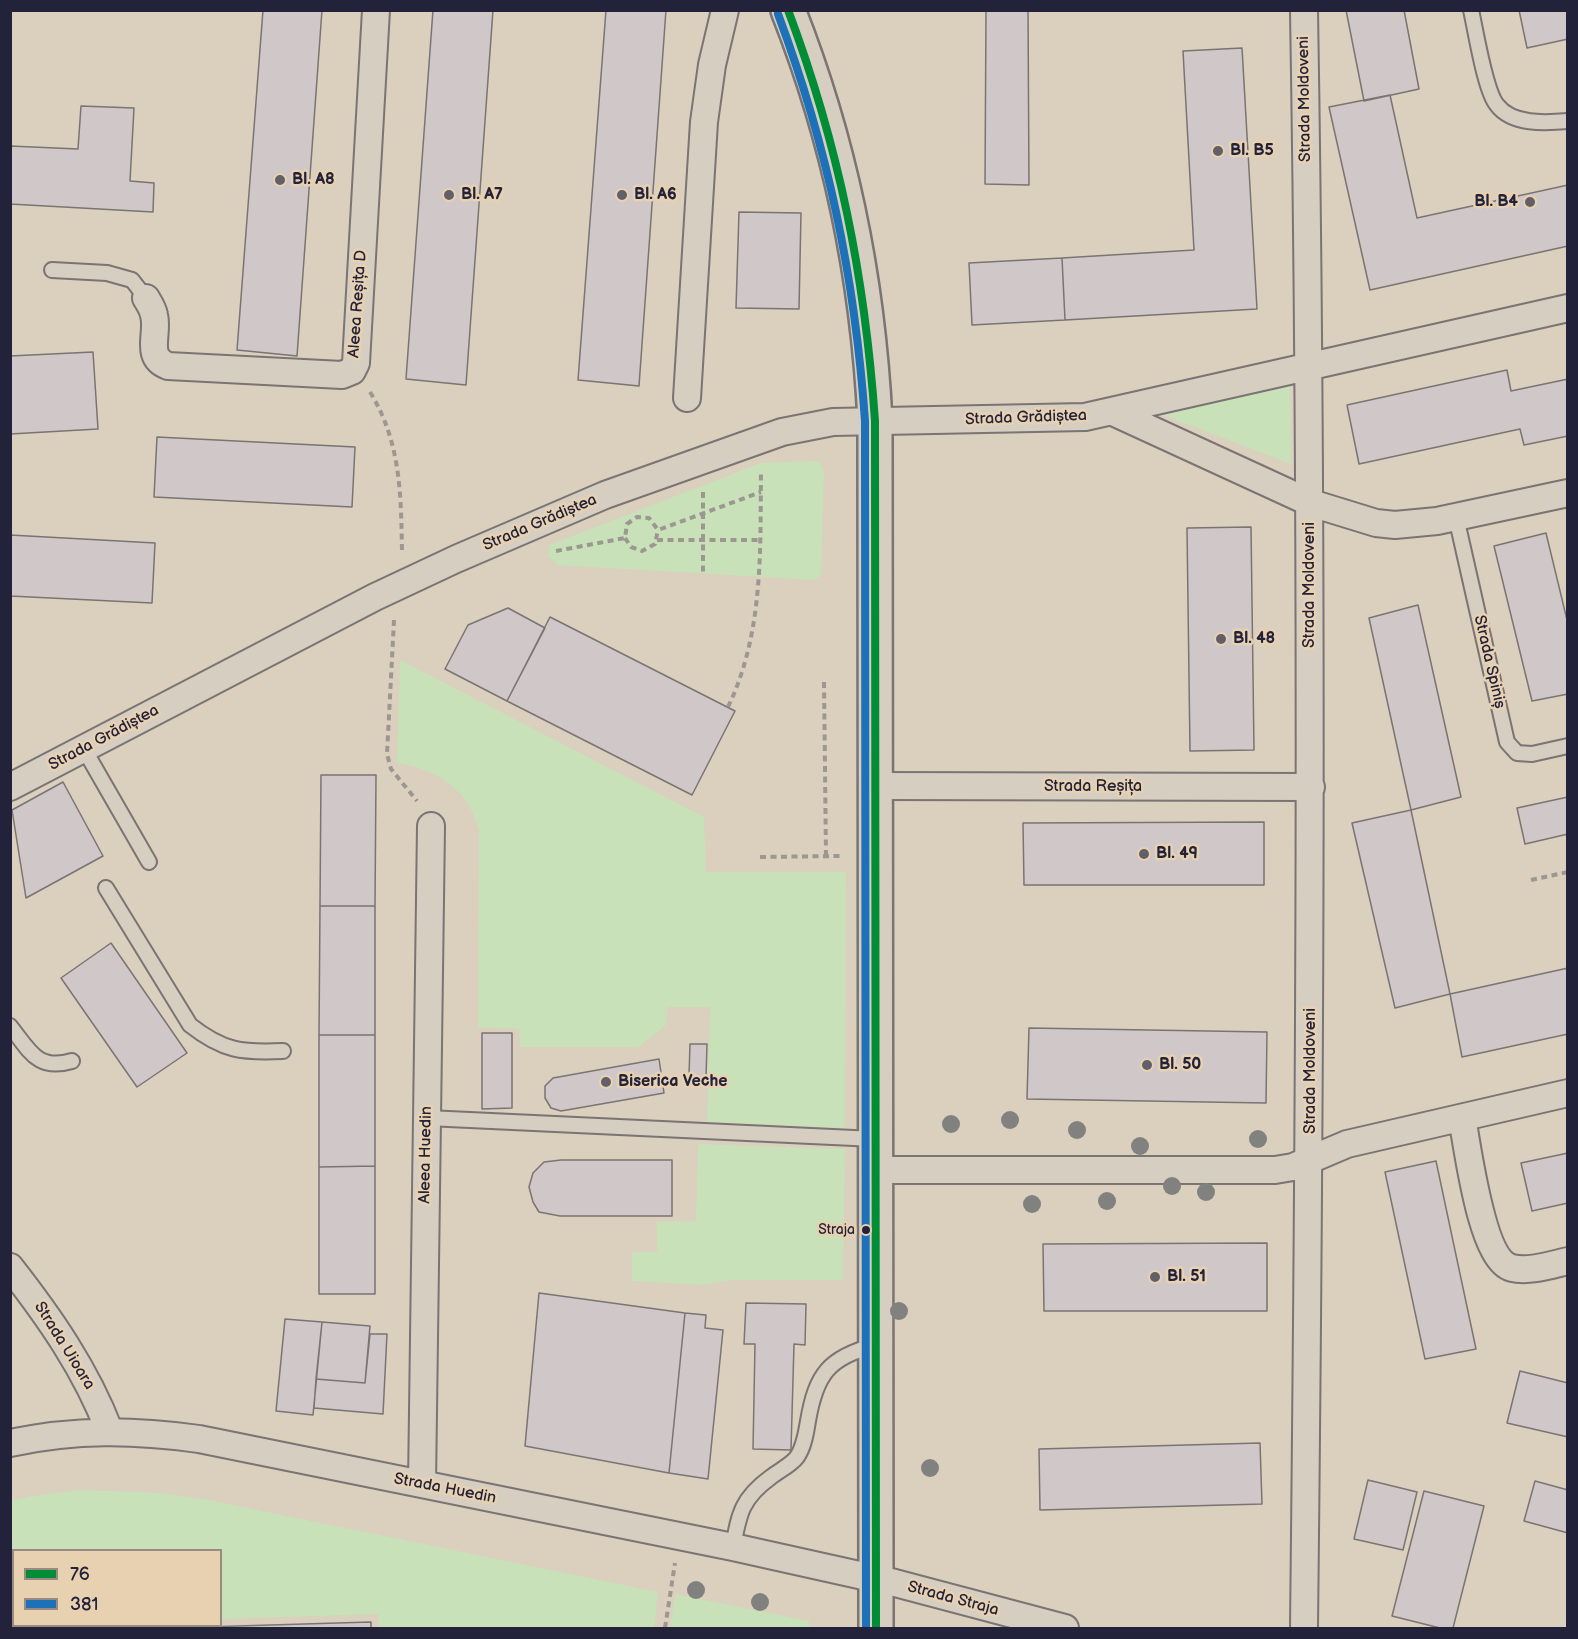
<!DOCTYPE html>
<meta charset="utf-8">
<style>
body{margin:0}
#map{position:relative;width:1578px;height:1639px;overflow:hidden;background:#dbcfbe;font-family:"Balsamiq Sans",sans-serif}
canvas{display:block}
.frame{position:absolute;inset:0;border:12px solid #22223b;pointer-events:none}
.legend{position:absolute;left:12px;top:1549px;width:210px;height:78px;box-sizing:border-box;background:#e8d1b1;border:2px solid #998b82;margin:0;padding:8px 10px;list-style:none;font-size:18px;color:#22223b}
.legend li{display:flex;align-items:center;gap:12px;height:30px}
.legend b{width:30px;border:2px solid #998b82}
</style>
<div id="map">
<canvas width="1578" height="1639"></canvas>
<div class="frame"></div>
<ul class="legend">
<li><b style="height:8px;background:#008d36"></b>76</li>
<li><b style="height:8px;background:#1d71b8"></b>381</li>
</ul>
</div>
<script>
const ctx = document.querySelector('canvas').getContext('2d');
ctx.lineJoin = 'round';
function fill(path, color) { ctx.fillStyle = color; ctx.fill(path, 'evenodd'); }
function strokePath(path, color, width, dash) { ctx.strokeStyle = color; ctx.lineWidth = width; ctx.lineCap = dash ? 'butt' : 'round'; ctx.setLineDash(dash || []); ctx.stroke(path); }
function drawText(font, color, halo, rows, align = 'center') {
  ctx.font = font + ' "Balsamiq Sans",sans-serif'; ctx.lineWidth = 5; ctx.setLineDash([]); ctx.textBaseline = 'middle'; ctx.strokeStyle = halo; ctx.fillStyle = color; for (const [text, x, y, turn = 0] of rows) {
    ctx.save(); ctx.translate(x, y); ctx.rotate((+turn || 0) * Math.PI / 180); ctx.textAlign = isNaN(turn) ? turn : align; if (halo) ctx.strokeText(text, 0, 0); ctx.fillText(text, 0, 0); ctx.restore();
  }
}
fill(new Path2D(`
 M1290,386L1291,464L1158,413Z
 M810,461H818L824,470L821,575L814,580L557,565L548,556L549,545L761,463Z
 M400,660L704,817L706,872H846L845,1128L707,1122L710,1007H668L666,1025L638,1047H520L519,1029L478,1027L479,832C470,790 439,770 397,763Z
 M698,1144L845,1149L843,1280H732L701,1285L632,1281V1252H657V1222L696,1221Z
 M80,1490L160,1493L209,1500L658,1592L654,1628H379L378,1614L221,1619L220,1550H14L13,1569H11V1501L32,1496Z
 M675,1594L809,1621V1628H670Z`), '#c8e1b8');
const building = new Path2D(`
 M263,10H322L297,356L237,350Z
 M433,10H493L466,385L406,379Z
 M606,10H666L639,386L578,380Z
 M986,10H1028L1029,185L985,184Z
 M1346,10H1404L1419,89L1364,101Z
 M1519,10H1568V39L1527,48Z
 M1242,48L1257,309L1065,320L1062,258L1194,250L1183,51Z
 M1390,95L1417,218L1568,185V246L1370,290L1329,107Z
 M81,106L134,108L130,181L154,183L153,212L10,204V146L78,149Z
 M739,212L801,213L799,309L736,308Z
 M1062,258L1065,320L972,325L969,263Z
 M93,352L98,429L10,434V356Z
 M1507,370L1511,391L1568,379V436L1524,445L1520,429L1359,464L1347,405Z
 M157,437L355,447L352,507L154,497Z
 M1251,527L1254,750L1190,751L1187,528Z
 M1546,533L1568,624V694L1532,701L1494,546Z
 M10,535L155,543L152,603L10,596Z
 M1418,605L1461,797L1411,810L1369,618Z
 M508,608L545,628L507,701L445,669L468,625Z
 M550,617L735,711L692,795L507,701Z
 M321,775H376L375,906H320Z
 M63,782L103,856L26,898L12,810Z
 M1568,797V834L1525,844L1517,808Z
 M1411,810L1450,994L1395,1008L1352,823Z
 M1264,822V885H1024L1023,823Z
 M320,906H375V1035H319Z
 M111,943L187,1053L137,1087L61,978Z
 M1568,968V1034L1462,1057L1450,994Z
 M1029,1028L1267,1032L1266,1103L1027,1099Z
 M482,1033H512V1108L482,1109Z
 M319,1035H375V1166L319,1167Z
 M690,1044H707L706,1077L689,1076Z
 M659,1059L664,1093L561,1111L551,1108L545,1098V1086L553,1078Z
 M1568,1153V1203L1532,1211L1521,1163Z
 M561,1160H672V1216H560L539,1212L533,1202L529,1187L533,1173L544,1162Z
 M1436,1161L1476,1349L1425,1359L1385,1172Z
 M375,1166V1294H319V1167Z
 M1267,1243V1311H1044L1043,1244Z
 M539,1293L685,1313L669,1473L525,1446Z
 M746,1303L806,1304L805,1345L794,1344L791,1450L753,1449L755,1344H744Z
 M685,1313L706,1315L705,1328L723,1330L708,1479L669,1473Z
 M285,1319L322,1322L313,1415L276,1411Z
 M322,1322L370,1326L365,1383L316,1379Z
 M370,1334H387L383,1414L314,1408L316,1379L365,1383Z
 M1520,1371L1568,1383V1437L1507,1423Z
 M1260,1443L1262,1504L1040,1510L1039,1449Z
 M1368,1480L1417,1492L1403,1550L1354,1539Z
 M1535,1481L1568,1490V1533L1524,1521Z
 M1424,1491L1484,1506L1453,1628H1440L1392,1616Z
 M10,1576H14V1626H171V1628H10Z
 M371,1622V1628H171Z`);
fill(building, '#d0c7c8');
strokePath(building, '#7a7472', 1.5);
const lane = new Path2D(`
 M1471,10C1476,32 1485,91 1497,105C1512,125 1545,123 1568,121
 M52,270L107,273L132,280L146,298
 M1456,517L1507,742L1517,753L1532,754L1568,746
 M84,749L149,862
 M106,888L190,1025C223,1051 242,1053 283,1051
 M10,1026C30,1051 37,1071 72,1061
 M427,1118L875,1139
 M733,1547C739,1513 742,1498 771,1477C780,1470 791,1465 797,1457C804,1447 806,1433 808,1421C816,1374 829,1357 876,1345`);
const street = new Path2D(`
 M146,298C149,303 153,309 154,315C159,334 144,357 168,366L342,375L352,371L356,363L376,10
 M687,398L704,122L712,65L725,10
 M1113,412L1311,503L1376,523L1395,525L1437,521L1568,493
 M876,786L1311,787
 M10,787L375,597L456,559L605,495L782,432L833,422L1085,417L1568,308
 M1462,1118C1468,1148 1481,1260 1512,1268C1529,1272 1551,1265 1568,1261
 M876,1170H1275L1293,1167L1347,1144L1568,1093
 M10,1267C50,1318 86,1370 109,1430
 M10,1443C77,1429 132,1430 199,1439L733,1547L895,1583L1065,1628
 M422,1484L431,826
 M1304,1628C1310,1089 1313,550 1304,10`);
const secondary = new Path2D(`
 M788,10C841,144 868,278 875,421L876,1628`);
strokePath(lane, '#7a7472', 18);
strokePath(street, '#7a7472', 30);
strokePath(secondary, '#7a7472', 38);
strokePath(new Path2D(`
 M370,392C401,442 401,495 402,552
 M703,492V572
 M625,538L631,547L642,551L655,544L658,530
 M657,540H760
 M556,551L625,538L627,524L637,517L649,518L658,530L761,492
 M394,620L387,754L391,769L417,801
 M824,682L826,856
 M728,707C764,632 760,551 761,470
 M760,857L842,856
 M1531,880L1568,872
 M665,1628L675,1563`), '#9d9791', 4, [6, 4.5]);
strokePath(lane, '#d7cec2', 14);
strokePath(street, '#d7cec2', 26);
strokePath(secondary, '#d7cec2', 33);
strokePath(new Path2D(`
 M788,10C839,146 865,277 875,421L876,1628`), '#008d36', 8);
strokePath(new Path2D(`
 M778,14C828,148 855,278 865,421L866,1628`), '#1d71b8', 8);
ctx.fillStyle = '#818180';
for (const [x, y] of [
 [1010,1120],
 [951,1124],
 [1077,1130],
 [1258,1139],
 [1140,1146],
 [1172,1186],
 [1206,1192],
 [1107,1201],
 [1032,1204],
 [899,1311],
 [930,1468],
 [696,1590],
 [760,1602]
]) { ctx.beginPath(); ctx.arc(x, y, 9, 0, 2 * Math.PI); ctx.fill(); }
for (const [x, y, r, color] of [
 [1218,151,6,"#635f69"],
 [280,180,6,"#635f69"],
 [449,195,6,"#635f69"],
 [622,195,6,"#635f69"],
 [1530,202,6,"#635f69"],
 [1221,639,6,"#635f69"],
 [1144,854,6,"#635f69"],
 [1147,1065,6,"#635f69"],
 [606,1082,6,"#635f69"],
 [866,1230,5,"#22223b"],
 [1155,1277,6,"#635f69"]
]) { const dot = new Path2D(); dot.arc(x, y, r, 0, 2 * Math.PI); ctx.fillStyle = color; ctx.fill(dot); strokePath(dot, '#e8d1b1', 2); }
drawText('14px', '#22223b', '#e8d1b1', [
 ["Straja",855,1230]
], 'right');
drawText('16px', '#22223b', '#e8d1b1', [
 ["Strada Moldoveni",1305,99,-91],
 ["Aleea Reșița D",358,304,-86],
 ["Strada Grădiștea",1026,418,-2],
 ["Strada Grădiștea",540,523,-23],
 ["Strada Moldoveni",1310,585,-90],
 ["Strada Spiniș",1489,662,77],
 ["Strada Grădiștea",104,738,-28],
 ["Strada Reșița",1093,787],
 ["Strada Moldoveni",1311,1071,-90],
 ["Aleea Huedin",426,1155,-89],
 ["Strada Uioara",64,1346,58],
 ["Strada Huedin",445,1489,11],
 ["Strada Straja",953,1599,15]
]);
drawText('bold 16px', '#22223b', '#e8d1b1', [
 ["Bl. B5",1230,151],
 ["Bl. A8",292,180],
 ["Bl. A7",461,195],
 ["Bl. A6",634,195],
 ["Bl. B4",1518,202,"right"],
 ["Bl. 48",1233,639],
 ["Bl. 49",1156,854],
 ["Bl. 50",1159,1065],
 ["Biserica Veche",618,1082],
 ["Bl. 51",1167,1277]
], 'left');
</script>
